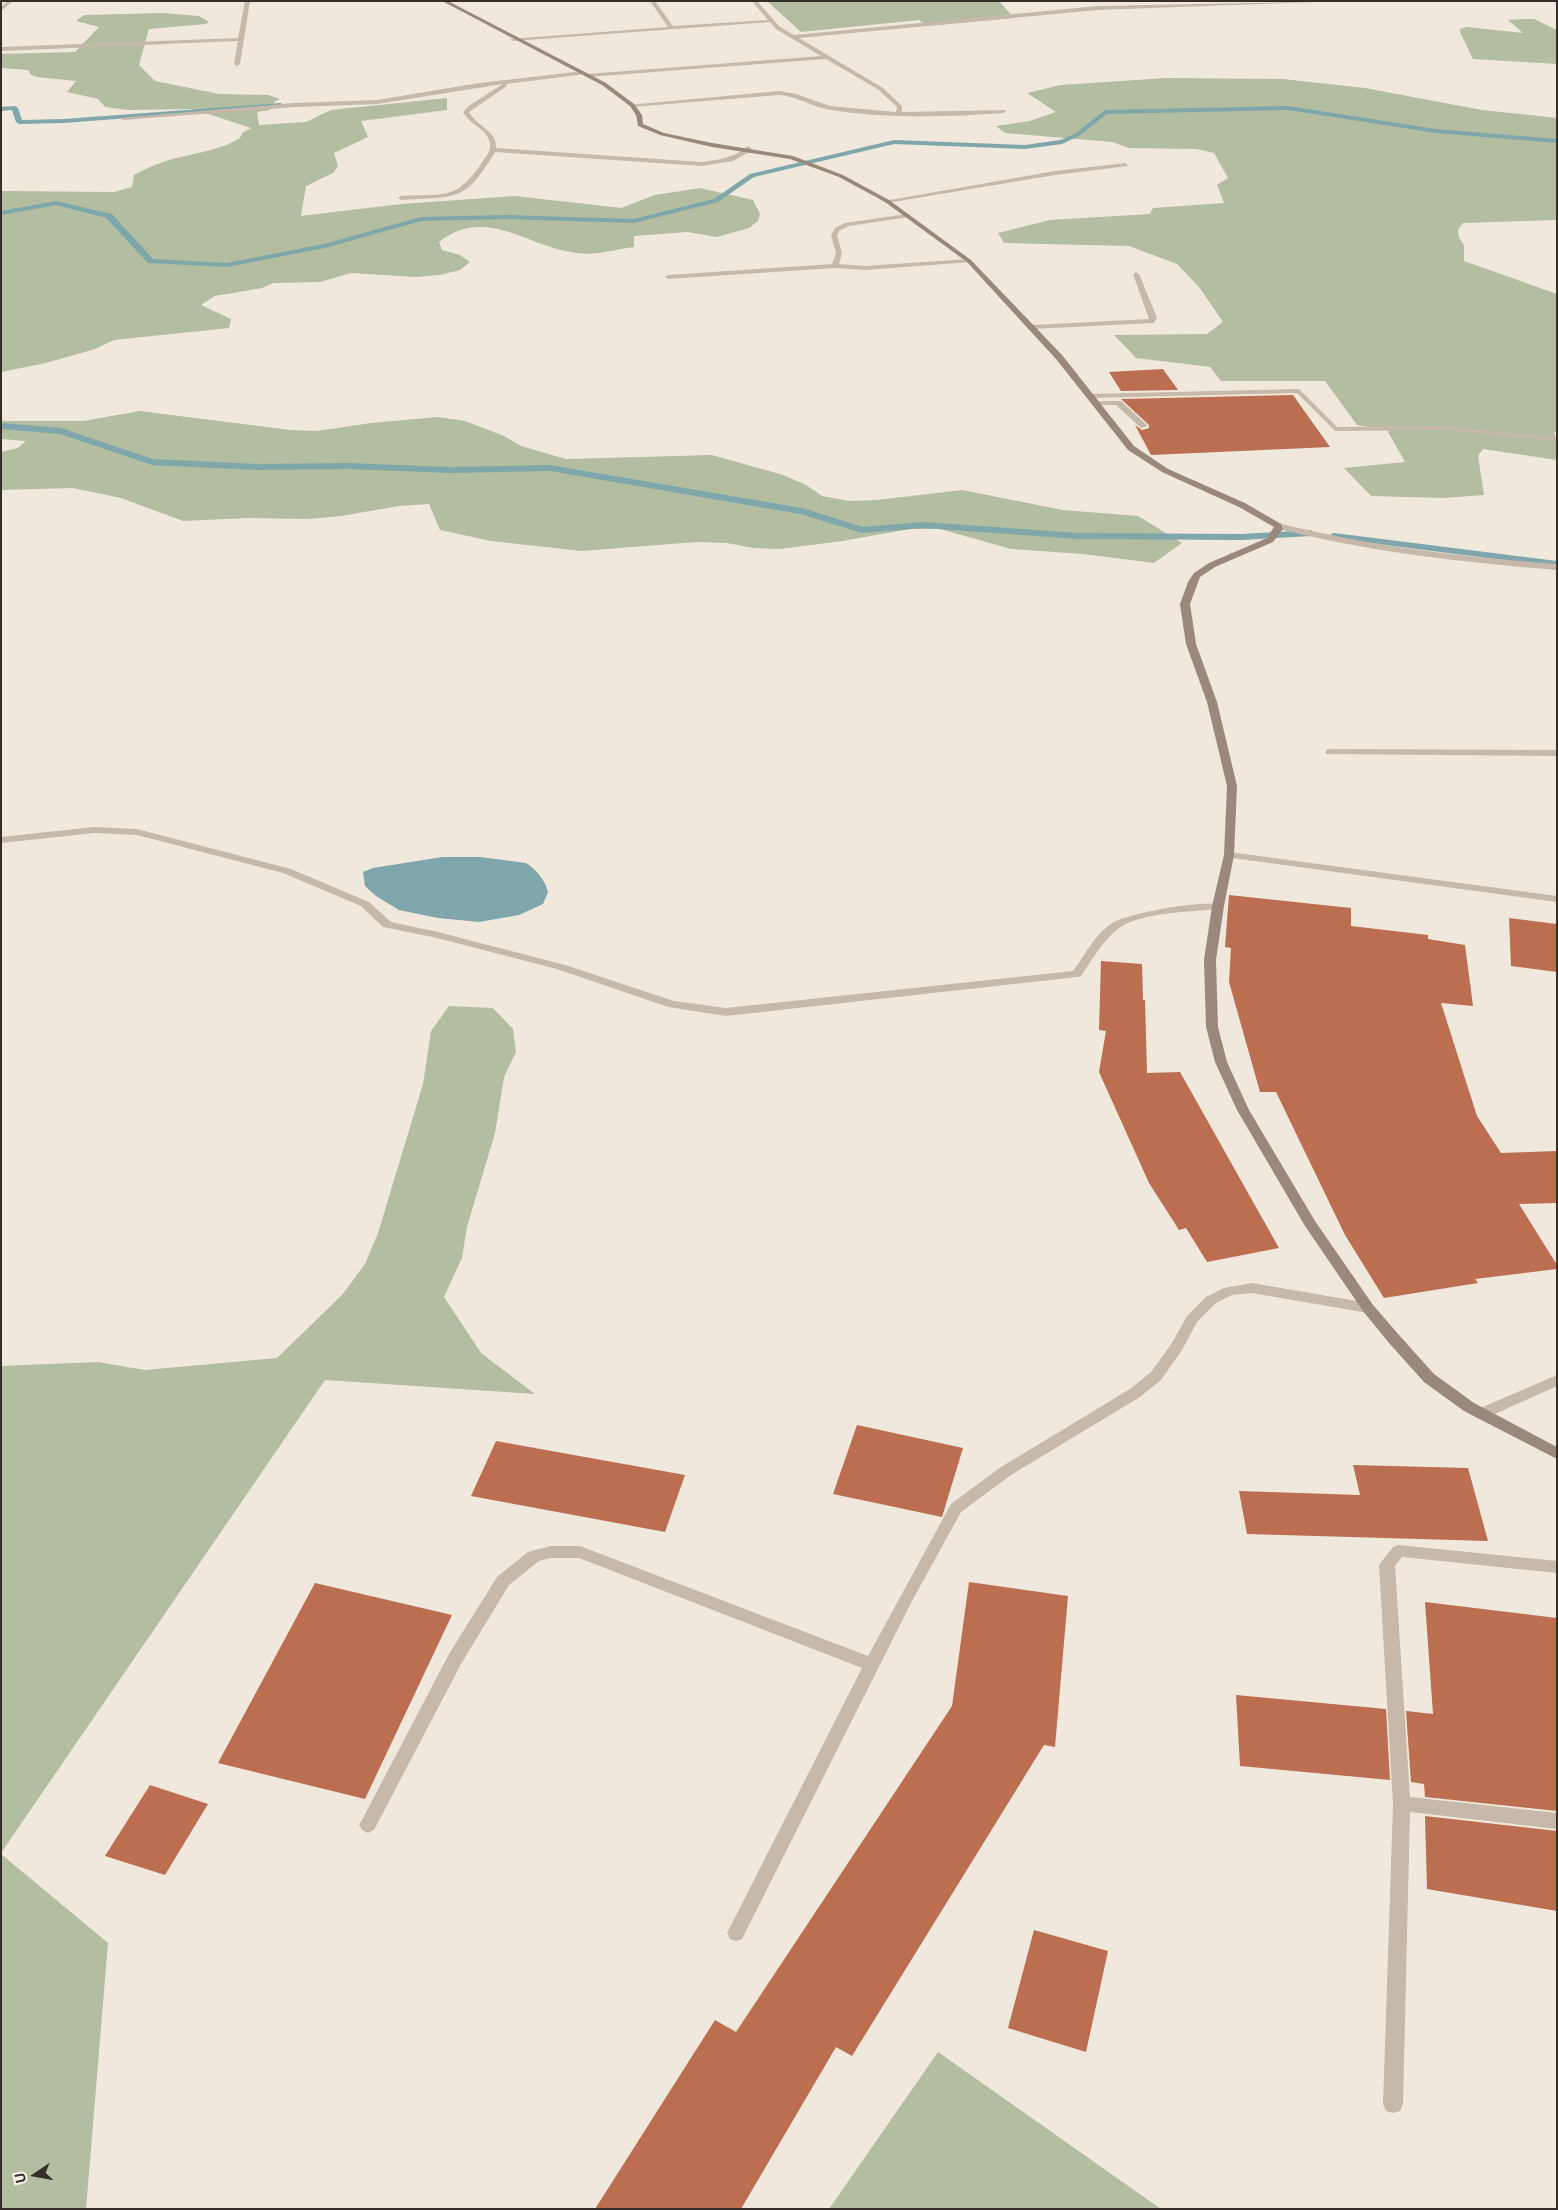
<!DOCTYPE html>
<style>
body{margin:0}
#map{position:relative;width:1558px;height:2210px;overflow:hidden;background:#f0e8dd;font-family:"Public Sans",sans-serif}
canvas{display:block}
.frame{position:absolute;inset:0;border:2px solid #352e29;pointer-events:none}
.north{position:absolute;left:10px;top:2150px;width:50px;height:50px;-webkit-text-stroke:4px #f8f2e9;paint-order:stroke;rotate:258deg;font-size:14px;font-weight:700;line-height:20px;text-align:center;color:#352e29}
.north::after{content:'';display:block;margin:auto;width:18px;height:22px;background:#352e29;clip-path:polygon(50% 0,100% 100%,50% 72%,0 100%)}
</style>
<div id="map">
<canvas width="1558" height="2210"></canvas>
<div class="frame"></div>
<div class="north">U</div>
</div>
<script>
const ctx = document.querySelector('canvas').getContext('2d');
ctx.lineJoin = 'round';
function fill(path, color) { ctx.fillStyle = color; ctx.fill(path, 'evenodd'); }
fill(new Path2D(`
 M767,1H999L1014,18L927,26L919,20L801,32Z
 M163,13L199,16L209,22L206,24L149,29L139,65L155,81L219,94L268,95L280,99L275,101L270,110L257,112L259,125L306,122L331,110L447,98V110L361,121L368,137L334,153L338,166L333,173L306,186L301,216L401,204L515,196L621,208L655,195L700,188L753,200L760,214L758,221L749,228L717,237L688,232L634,236V247C617,249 595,256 577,253C528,248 487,205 439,242L442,250L460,255L470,262L460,270L440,275L415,277L351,273L320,282L273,283L262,288L215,296L201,305L231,319L229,328L114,340L95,349L46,363L1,372V191L114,192L132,187L134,175C149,167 165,160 181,157C201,152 223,149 240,138L242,133L251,128L193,109L128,110L105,107L98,99L67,92L76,81L37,77L31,75L28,70L1,68V54L75,52L99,27L76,21L84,15Z
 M1524,19H1534L1557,30V64L1473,59L1460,32V29L1467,27L1523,33L1508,20Z
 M1166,78L1283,79L1365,88L1482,110L1557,118V220L1463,223L1458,230L1459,238L1464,245V261L1557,294V432H1554L1557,443V460L1483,449L1478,456L1484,495L1444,498L1371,496L1344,468L1405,462L1387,430L1357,425L1325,381H1221L1210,367L1136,358L1114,335L1207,334L1223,322L1199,287L1177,264L1129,246L1004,243L998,233L1050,220L1150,214L1153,208L1224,203L1217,185L1228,178L1214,153L1197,149L1129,148L1112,142L1005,133L996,126L1030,121L1056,112L1027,93L1061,85Z
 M140,411L290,430L317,431L371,423L438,417L465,421L504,436L521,446L566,459L712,455L783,475L806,485L822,496L849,501L877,500L962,490L1063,510L1138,516L1182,543L1154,563L1083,554L1011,549L940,529H910L842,541L780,549L753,548L727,543L697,542L581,551L491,541L440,530L429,504L399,506L341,516L309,519L248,518L183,521L121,498L73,488L1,490V452L18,448L26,441L1,439V421H83Z
 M449,1006L493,1008L513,1029L516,1052L504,1077L495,1133L467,1227L462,1258L444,1297L481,1353L535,1394L325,1380L1,1853V1366L98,1362L145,1370L277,1358L342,1295L365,1264L378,1233L423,1084L431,1031Z
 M1,1854L108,1943L86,2209H1Z
 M938,2052L1161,2209H829Z`), '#b2be9f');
fill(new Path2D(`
 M442,857H480L526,863C536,869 545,880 548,892L543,904L519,915L479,922L438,918L399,910L376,896L365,886L363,872L373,868Z`), '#7fa7ab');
fill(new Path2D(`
 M281,103L283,106L64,123L19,124L16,122L12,110L1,111V107L15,106L18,108L22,120L64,119Z
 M1288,106L1436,129L1557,139V143L1436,133L1288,110L1107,114L1079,136L1062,144L1025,149L894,144L754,177L718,202L634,223L507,219L421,221L325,248L227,267L148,263L106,218L56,205L1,215V211L56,201L112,214L153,259L227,263L324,244L421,217L507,215L634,219L714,199L750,174L894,140L1025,145L1060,140L1075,134L1105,110Z
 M1,423L61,428L153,459L257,464L349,463L450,467L550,465L802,508L863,527L924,522L1078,533L1242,534L1311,530L1316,533L1311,536L1242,540L1078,539L924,528L862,533L800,514L550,471L450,473L349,469L257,470L152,465L60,434L1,429Z
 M1334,533L1557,561V567L1331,538V534Z`), '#7fa7ab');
fill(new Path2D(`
 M1163,369L1178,390L1121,391L1109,372Z
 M1293,395L1330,447L1151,455L1135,425L1142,430L1149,428V425L1121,399Z
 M1229,895L1351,908V926L1428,935V939L1465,945L1473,1006L1441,1003L1477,1116L1501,1153L1557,1151V1203L1519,1204L1557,1265V1269L1475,1279L1478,1283L1384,1298L1345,1235L1276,1092H1260L1229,982L1231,948L1225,947Z
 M1509,918L1557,924V972L1511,966Z
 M1101,961L1142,964L1143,1000H1145L1147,1073L1180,1072L1279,1248L1207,1262L1186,1228L1179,1230L1149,1183L1099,1072L1106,1031L1099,1030Z
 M857,1425L963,1448L942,1517L833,1494Z
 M496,1441L685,1475L665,1532L471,1496Z
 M1353,1465L1468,1468L1488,1541L1247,1534L1239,1491L1360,1495Z
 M969,1582L1068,1596L1055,1747L1044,1745L852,2056L836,2047L741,2209H595L715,2020L736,2032L952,1706Z
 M315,1583L452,1615L365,1799L218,1763Z
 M1425,1602L1557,1618V1811L1425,1797L1424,1784L1411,1782L1406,1711L1433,1714Z
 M1236,1695L1386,1709L1390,1780L1240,1766Z
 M150,1785L208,1804L165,1875L105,1856Z
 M1425,1816L1557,1831V1911L1427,1889Z
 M1034,1930L1108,1951L1086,2052L1008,2028Z`), '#bb6e50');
fill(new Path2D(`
 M1093,401H1121L1148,426L1141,428L1116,405H1093Z
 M1252,1283L1368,1303L1373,1305L1375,1308L1373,1311L1368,1313L1252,1293L1232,1295L1216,1303L1197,1322L1182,1350L1161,1380L1140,1397L1011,1475L961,1512L912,1601L742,1939L736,1941L730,1939L727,1933L862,1668L579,1558H551L539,1561L509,1585L461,1664L374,1830L368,1833L362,1830L359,1825L362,1820L449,1654L497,1577L528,1552L551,1546H580L868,1656L951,1504L1001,1467L1130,1389L1151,1372L1172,1343L1187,1316L1206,1297L1224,1288Z`), '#c7b9aa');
fill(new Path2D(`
 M8,1H13L1,11V7Z
 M245,1H250L240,64L237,66L234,64L238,41L1,51V47L238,38Z
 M650,1H655L673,26L768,20L752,1H757L780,27L794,35L1098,6L1343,1L1098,10L799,38L883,88L902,106V112L1006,110L1004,113C947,117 887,119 831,110C812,107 797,96 779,95L632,107L629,105L779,91L796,94L830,106L896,112L897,107L879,90L826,59L588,77L586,74L506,84L507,86L469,112C477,127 497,130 496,148L702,162C722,159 733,158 748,146L751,148V151L733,161L702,166L495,152C464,204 456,196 401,200L398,198L401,196C443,193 455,202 481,164C486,156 493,149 489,140C485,128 469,124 463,112L470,105L503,84L377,104L295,107L123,120L120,118L295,103L377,100L479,83L584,71L586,74L821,56L776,29L770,22L513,41L510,39L668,27Z
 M1126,163L1128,166L1055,175L887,203L884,201L1055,171Z
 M907,214L909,217L849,226L840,230L837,235L842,253L839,264L865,266L969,259L971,260V262L865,270L835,268L668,279L665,277L668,275L832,264L836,253L831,235L835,228L845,223Z
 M1136,272L1139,274L1157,318L1154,323L1032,329L1028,327L1032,325L1149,319L1133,274Z
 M1299,389L1337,427L1444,426L1557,437V441L1444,430L1335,431L1297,393L1090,398L1086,396L1090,394Z
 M1278,523C1370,546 1462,557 1557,564V570C1461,562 1368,552 1275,528V524Z
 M1330,749L1557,750V756L1326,754V750Z
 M94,827L137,829L291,869L369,902L391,922L438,932L565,965L674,1001L726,1008L1073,971C1085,955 1095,934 1112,923C1124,914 1215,897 1224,906L1218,909C1191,912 1142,912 1119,928C1103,940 1092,960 1081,976L1077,977L726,1016L668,1007L557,969L437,938L383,927L361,906L283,873L137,835L94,833L1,843V837Z
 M1229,852L1557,896V902L1225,857L1224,855Z
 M1557,1375V1386L1486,1418L1481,1419L1476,1418L1474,1414L1476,1410Z
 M1398,1545L1557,1561V1573L1402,1557L1395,1566L1410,1797L1557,1813V1829L1410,1812L1403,2104L1400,2111L1393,2113L1386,2111L1383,2104L1393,1804L1379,1565L1393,1547Z`), '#c7b9aa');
fill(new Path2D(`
 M442,1H448L606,83L634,104L642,115L643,124L664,133L712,143L793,156L843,175L889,200L971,260L1062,355L1134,446L1168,469L1245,503L1281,524L1283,529L1273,542L1215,567L1200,577L1190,604L1196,644L1217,702L1237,786L1234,855L1224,906L1216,960L1218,1027L1227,1062L1249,1110L1315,1221L1373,1305L1399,1335L1434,1374L1474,1403L1557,1447V1459L1464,1411L1424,1382L1389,1343L1363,1311L1305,1226L1237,1110L1215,1062L1206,1027L1204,960L1212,906L1224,855L1227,786L1207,702L1186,644L1180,604L1188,582L1194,573L1209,563L1267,538L1274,527L1239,507L1162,472L1128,450L1056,359L967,262L885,202L839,177L790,159L712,147L660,135L638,126L636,115L630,106L602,85Z`), '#9b887c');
</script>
